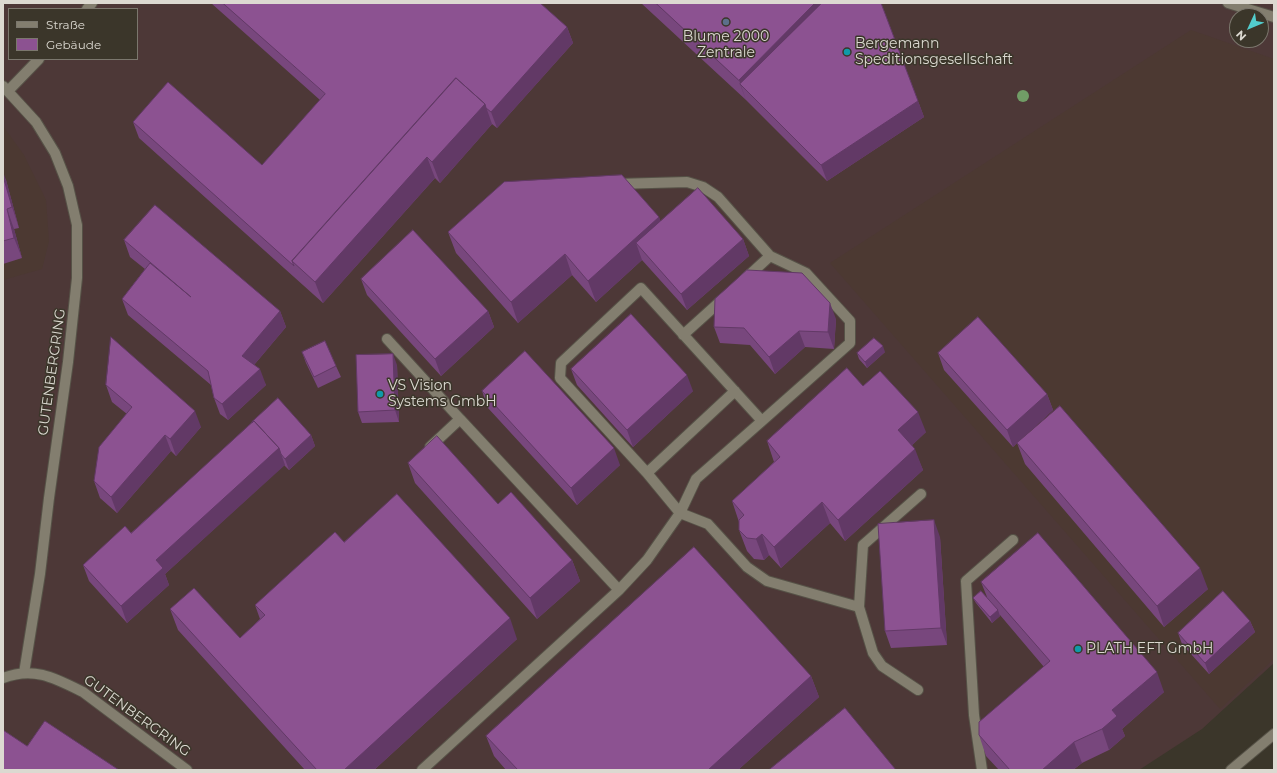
<!DOCTYPE html>
<meta charset="utf-8">
<style>
body{margin:0}
#map{position:relative;width:1277px;height:773px;overflow:hidden;background:#3b362a;font-family:Montserrat,sans-serif}
canvas{display:block}
.frame{position:absolute;inset:0;border:4px solid #dcd9d1;pointer-events:none}
.legend{position:absolute;left:8px;top:8px;width:130px;height:52px;box-sizing:border-box;background:#3b362a;border:1px solid #7b776d;margin:0;padding:5px 7px;list-style:none;font-size:12px;color:#dcd9d1}
.legend li{display:flex;align-items:center;gap:8px;height:20px}
.legend b{width:20px;border:1px solid #7b776d}
.north{position:absolute;left:1229px;top:8px;width:40px;height:40px;box-sizing:border-box;background:#3b362a;border:1px solid #7b776d;border-radius:50%;rotate:226deg;font-size:11px;font-weight:700;line-height:16px;text-align:center;color:#dcd9d1}
.north::after{content:'';display:block;margin:auto;width:14px;height:18px;background:#52cdcd;clip-path:polygon(50% 0,100% 100%,50% 72%,0 100%)}
</style>
<div id="map">
<canvas width="1277" height="773"></canvas>
<div class="frame"></div>
<ul class="legend">
<li><b style="height:5px;background:#837e6f"></b>Straße</li>
<li><b style="height:11px;background:#8c5291"></b>Gebäude</li>
</ul>
<div class="north">N</div>
</div>
<script>
const ctx = document.querySelector('canvas').getContext('2d');
ctx.lineJoin = 'round';
function fill(path, color) { ctx.fillStyle = color; ctx.fill(path, 'evenodd'); }
function strokePath(path, color, width, dash) { ctx.strokeStyle = color; ctx.lineWidth = width; ctx.lineCap = dash ? 'butt' : 'round'; ctx.setLineDash(dash || []); ctx.stroke(path); }
function drawText(font, color, halo, rows, align = 'center') {
  ctx.font = font + ' Montserrat,sans-serif'; ctx.lineWidth = 3; ctx.setLineDash([]); ctx.textBaseline = 'middle'; ctx.strokeStyle = halo; ctx.fillStyle = color; for (const [text, x, y, turn = 0] of rows) {
    ctx.save(); ctx.translate(x, y); ctx.rotate((+turn || 0) * Math.PI / 180); ctx.textAlign = isNaN(turn) ? turn : align; if (halo) ctx.strokeText(text, 0, 0); ctx.fillText(text, 0, 0); ctx.restore();
  }
}
fill(new Path2D(`
 M3,3H1274V663L1202,729L1139,770H3ZM9,9H137V59H9ZM1237,16H1261V40H1237Z`), '#4d3837');
fill(new Path2D(`
 M1191,30L1274,59V659L1220,709L830,263Z
 M3,126L24,155L46,200L49,241L42,269L3,280Z`), '#4c3932');
const lane = new Path2D(`
 M1228,3L1274,17
 M616,184L687,182L703,187L718,197L770,256L806,273L850,321V343L762,421
 M745,279L770,256
 M683,335L724,298
 M387,339L460,419
 M735,391L647,473L680,513L708,524L747,567L767,581L859,607L873,653L882,666L918,690
 M430,447L460,419L619,590
 M859,607L863,545L921,494
 M422,770L619,590L647,560L680,513L696,479L762,421L641,288L561,363L560,378L647,473
 M982,770L974,715L966,581L1013,540`);
const street = new Path2D(`
 M87,9L92,3
 M3,86L36,122L55,153L68,186L77,225V278L68,362L49,498L40,574L24,673
 M8,91L39,59
 M3,678C34,666 55,678 83,692L187,770`);
const secondary = new Path2D(`
 M1231,770L1274,734`);
strokePath(lane, '#565247', 12);
strokePath(street, '#565247', 12);
strokePath(secondary, '#565247', 12);
strokePath(lane, '#837e6f', 10);
strokePath(street, '#837e6f', 10);
strokePath(secondary, '#837e6f', 10);
ctx.fillStyle = '#719d66';
for (const [x, y] of [
 [1023,96]
]) { ctx.beginPath(); ctx.arc(x, y, 6, 0, 2 * Math.PI); ctx.fill(); }
fill(new Path2D(`
 M211,3H540L567,27L573,43L497,128L492,124L440,183L435,178L323,303L139,138L133,122L262,165L320,100Z
 M641,3H881L924,117L827,181L746,100Z
 M3,176L6,180L19,228L14,229L22,258L3,264Z
 M659,217L660,221L743,239L749,256L687,310L642,260L596,302L572,275L518,323L456,253L448,232Z
 M124,240L280,311L286,327L254,365L266,385L228,420L220,414L214,398L211,385L128,315L122,299L145,269L130,257Z
 M361,279L488,311L494,327L441,376L367,295Z
 M836,319L834,349L805,347L775,374L750,345L720,343L714,327Z
 M302,352L336,366L341,377L318,388L306,363Z
 M885,352L867,368L859,359L857,353Z
 M938,353L1047,394L1053,410L1019,441L1208,589L1164,627L1025,464L1017,443L1013,447L944,370Z
 M397,365L399,422L362,423L358,412Z
 M571,369L693,391L633,447L577,385Z
 M106,385L201,427L176,456L171,451L117,513L100,498L94,481L127,414L112,402Z
 M482,391L620,465L577,505L488,408Z
 M926,432L912,445L923,470L845,541L830,523L781,568L769,555L764,560L754,559L747,551L739,530V522L732,501L774,462L767,441Z
 M311,435L315,446L289,470L284,465L165,574L169,585L127,623L89,581L83,565L131,533Z
 M408,463L498,504L572,560L580,581L537,619L415,483Z
 M940,537L947,645L891,648L885,631Z
 M981,582L1164,692L1122,729L1125,736L1109,750L1082,763L1073,770H999L986,756L979,735L1044,667L1000,615V616L992,623L976,603L973,598L987,597Z
 M255,605L517,639L374,770H305L178,630L170,609L240,638L260,619Z
 M1250,621L1255,632L1209,674L1182,644L1178,633Z
 M811,676L819,697L738,770H506L494,756L486,736Z`), '#78477d');
fill(new Path2D(`
 M815,3H843L740,84L746,100L739,80Z
 M567,27L573,43L497,128L491,112Z
 M918,101L924,117L827,181L821,165Z
 M485,104L492,124L440,183L432,162Z
 M427,157L435,178L323,303L315,282Z
 M3,172L6,180L19,228L12,207L3,176Z
 M7,209L14,229L22,258L14,238Z
 M659,217L666,238L636,243L642,260L596,302L588,281Z
 M743,239L749,256L687,310L681,294Z
 M565,254L572,275L518,323L511,302Z
 M830,303L836,319L834,349L828,332Z
 M280,311L286,327L248,372L242,356Z
 M488,311L494,327L441,376L435,359Z
 M799,331L805,347L775,374L769,357Z
 M883,346L885,352L867,368L865,362Z
 M393,354L397,365L399,422L395,410Z
 M260,369L266,385L228,420L222,404Z
 M687,375L693,391L633,447L627,430Z
 M1047,394L1053,410L1013,447L1007,430Z
 M195,411L201,427L176,456L170,439Z
 M918,412L926,432L906,451L898,430Z
 M165,435L171,451L117,513L111,497Z
 M311,435L315,446L289,470L285,459Z
 M279,448L285,465L165,574L169,585L127,623L121,606L156,560Z
 M614,448L620,465L577,505L571,488Z
 M915,449L923,470L845,541L838,520Z
 M822,502L830,523L781,568L774,547Z
 M934,520L940,537L947,645L941,628Z
 M762,534L769,555L764,560L756,539Z
 M572,560L580,581L537,619L530,598Z
 M1200,568L1208,589L1164,627L1157,606Z
 M998,610L1000,616L992,623L990,617Z
 M510,618L517,639L374,770H344Z
 M1250,621L1255,632L1209,674L1205,663Z
 M1157,672L1164,692L1122,729L1125,736L1109,750L1102,729L1112,710Z
 M811,676L819,697L738,770H708Z
 M1074,742L1082,763L1073,770H1042Z`), '#623966');
const building = new Path2D(`
 M223,3H540L567,27L491,112L486,108L485,104L456,78L292,261L294,266L133,122L168,82L262,165L325,94Z
 M656,3H815L739,80Z
 M822,3H881L918,101L821,165L740,84Z
 M456,78L485,104L432,162L427,157L315,282L292,261Z
 M622,175L659,217L588,281L565,254L511,302L448,232L504,182Z
 M3,176L12,207L7,209L14,238L3,241Z
 M698,188L743,239L681,294L636,243Z
 M155,205L280,311L242,356L260,369L222,404L214,398L208,371L122,299L150,263L191,297L124,240Z
 M413,230L488,311L435,359L361,279Z
 M747,270L802,273L830,303L828,332L799,331L769,357L744,328L714,327L715,299Z
 M631,314L687,375L627,430L571,369Z
 M978,317L1047,394L1007,430L938,353Z
 M111,337L195,411L170,439L165,435L111,497L94,481L99,447L132,407L106,385Z
 M874,338L883,346L865,362L857,353Z
 M325,341L336,366L314,377L302,352Z
 M525,351L614,448L571,488L482,391Z
 M393,354L395,410L358,412L356,355Z
 M847,368L863,386L880,371L918,412L898,430L915,449L838,520L822,502L774,547L762,534L756,539L747,538L739,530V520L744,515L732,501L780,457L767,441Z
 M278,398L311,435L285,459L281,454L279,448L254,421L252,423V422Z
 M1060,406L1200,568L1157,606L1017,443Z
 M254,421L279,448L156,560L163,568L121,606L83,565L125,526L131,533Z
 M437,436L498,504L511,492L572,560L530,598L408,463Z
 M397,494L510,618L344,770H317L170,609L194,588L240,638L265,615L255,605L335,532L344,542Z
 M934,520L941,628L885,631L878,524Z
 M1038,533L1157,672L1112,710L1117,716L1102,729L1074,742L1042,770H1010L979,735V722L1050,661L981,582Z
 M694,547L811,676L708,770H518L486,736Z
 M981,591L998,610L990,617L973,598Z
 M1223,591L1250,621L1205,663L1178,633Z
 M845,708L896,770H769Z
 M45,721L119,770H3V730L27,746Z`);
fill(building, '#8c5291');
strokePath(building, '#623966', 1);
for (const [x, y, r, color] of [
 [726,22,4,"#5c6f8a"],
 [847,52,4,"#0f9aa8"],
 [380,394,4,"#0f9aa8"],
 [1078,649,4,"#0f9aa8"]
]) { const dot = new Path2D(); dot.arc(x, y, r, 0, 2 * Math.PI); ctx.fillStyle = color; ctx.fill(dot); strokePath(dot, '#3b362a', 1.5); }
drawText('14px', '#dcd9d1', '#3b362a', [
 ["Blume 2000",726,37,"center"],
 ["Zentrale",726,53,"center"],
 ["Bergemann",855,44],
 ["Speditionsgesellschaft",855,60],
 ["VS Vision",388,386],
 ["Systems GmbH",388,402],
 ["PLATH EFT GmbH",1086,649]
], 'left');
drawText('14px', '#dcd9d1', '#3b362a', [
 ["GUTENBERGRING",52,372,-82],
 ["GUTENBERGRING",137,716,36]
]);
</script>
